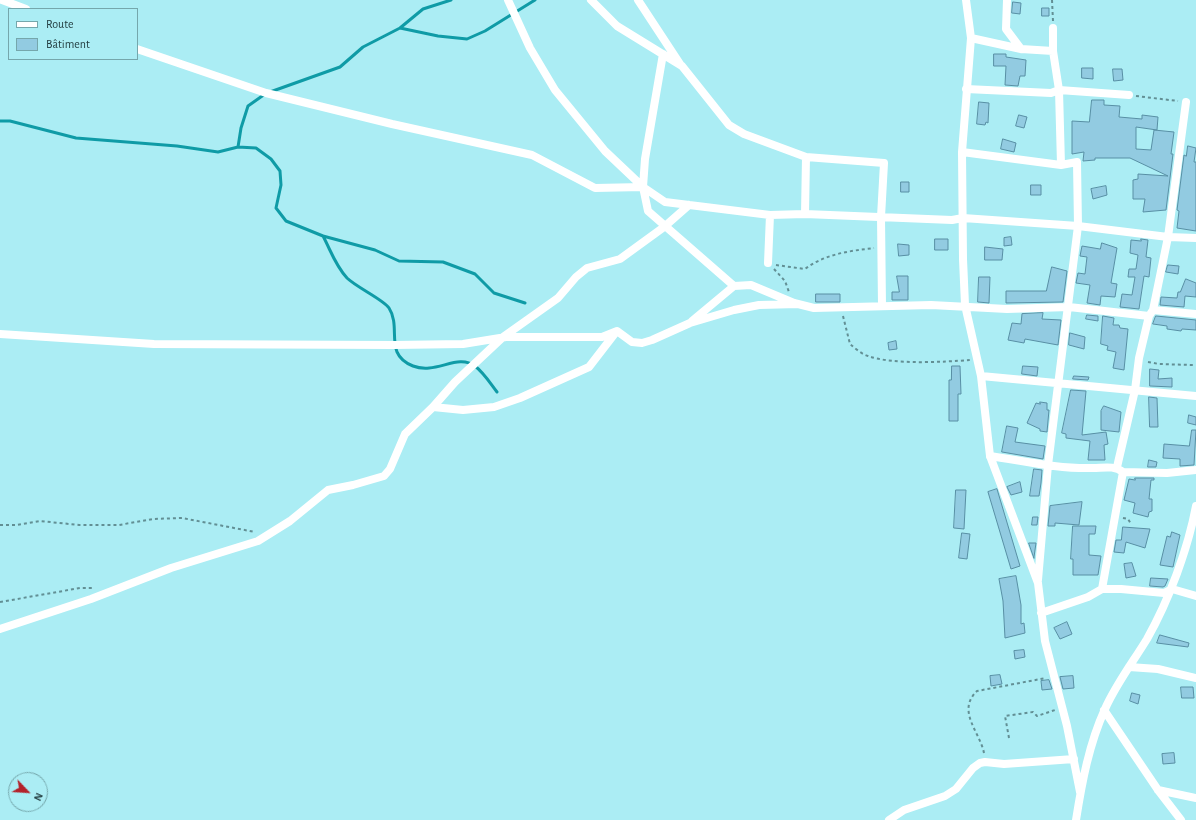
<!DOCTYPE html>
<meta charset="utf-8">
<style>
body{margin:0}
#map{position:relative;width:1196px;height:820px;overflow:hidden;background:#abedf4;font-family:"Alegreya Sans",sans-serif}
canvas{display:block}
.legend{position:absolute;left:8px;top:8px;width:130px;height:52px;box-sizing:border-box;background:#abedf4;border:1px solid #75a7ac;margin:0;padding:5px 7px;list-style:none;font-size:12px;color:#233e41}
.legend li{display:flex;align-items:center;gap:8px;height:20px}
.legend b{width:20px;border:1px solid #75a7ac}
.north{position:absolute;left:8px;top:772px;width:40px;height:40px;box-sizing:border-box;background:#abedf4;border:1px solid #75a7ac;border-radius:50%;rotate:115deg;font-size:11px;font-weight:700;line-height:16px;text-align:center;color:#233e41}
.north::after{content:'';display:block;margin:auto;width:14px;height:18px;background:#b3222b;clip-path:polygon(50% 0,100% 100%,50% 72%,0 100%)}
</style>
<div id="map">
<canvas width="1196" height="820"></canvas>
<ul class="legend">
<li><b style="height:5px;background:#fff"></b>Route</li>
<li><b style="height:11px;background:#92cbe1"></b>Bâtiment</li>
</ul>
<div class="north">N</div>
</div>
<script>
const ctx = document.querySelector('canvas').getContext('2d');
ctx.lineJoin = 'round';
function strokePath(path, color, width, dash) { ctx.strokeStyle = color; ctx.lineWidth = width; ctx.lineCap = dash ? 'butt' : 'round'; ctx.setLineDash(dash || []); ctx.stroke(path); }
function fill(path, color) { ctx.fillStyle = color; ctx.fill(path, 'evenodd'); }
strokePath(new Path2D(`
 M400,28L423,9L451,0
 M270,92L340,67L363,47L400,28L438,36L467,39L485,31L535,0
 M0,121H10L76,138L177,146L218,152L238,147L256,148L271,159L280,171L281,185L276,208L286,221L323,236C331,251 335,265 347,278C356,287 384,300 389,308C402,328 383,354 413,366C436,375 457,353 475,366C484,373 490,383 497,392
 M238,147L241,128L248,106L265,94
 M323,236L375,250L399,261L443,262L475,274L494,293L525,303`), '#0f9ba6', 3);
const building = new Path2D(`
 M1013,2L1021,3L1020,14L1012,13Z
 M1042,8H1049V16H1042Z
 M994,54H1006V57L1026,60L1025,76H1020L1018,86L1005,85L1006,66H994Z
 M1082,68H1093V79L1082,78Z
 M1113,69H1122L1123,80L1114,81Z
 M1092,100H1104V105L1120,106L1119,117L1142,119V115L1158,117L1157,130L1136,127V149L1151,150L1154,130L1174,132L1171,154H1173L1166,210L1143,212L1145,199H1133V180L1138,179V174L1168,176L1130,158H1095V160L1083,161L1084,152L1072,154V121L1089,122Z
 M979,102L989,103L988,123L986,122L985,125L977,124Z
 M1019,115L1027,117L1024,128L1016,126Z
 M1003,139L1016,143L1014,152L1001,149Z
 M1188,146L1196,148L1194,162H1196V231L1177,228L1179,211L1177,210L1184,155L1186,156Z
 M901,182H909V192H901Z
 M1031,185H1041V195H1031Z
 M1106,186L1107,195L1093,199L1091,189Z
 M1011,237L1012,245L1004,246V238Z
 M935,239H948V250H935Z
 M1141,239L1148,240L1146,257L1151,258L1149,277L1144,276L1139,309L1120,307L1122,294L1132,295L1135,277H1128L1129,269H1136L1138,255L1130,253L1131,240L1141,241Z
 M1102,243L1117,248L1111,283L1117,284L1115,297L1101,296L1100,305L1087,303L1090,285L1076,283L1078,273L1085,274L1087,257L1080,256L1082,246L1100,249Z
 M898,244L909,245V255L899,256Z
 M985,247L1003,249L1002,260H985Z
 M1168,265L1179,266L1178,274L1166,272Z
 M1052,267L1067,271L1063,302L1006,303V291H1046Z
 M897,276H908V300H892V292H899Z
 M979,277H990L989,303L978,302Z
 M1186,279L1196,283V297L1185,296L1184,307L1160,305L1161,297L1177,298L1178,292H1180Z
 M816,294H840V302H816Z
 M1043,313L1042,319L1061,320L1058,345L1025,339L1024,343L1008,340L1012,323L1021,324L1022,314Z
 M1087,315L1098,316V321L1086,319Z
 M1103,316L1114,318L1113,325H1119L1120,328L1128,329L1124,370L1113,368L1116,352L1107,350L1108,346L1101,344Z
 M1156,316L1196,320V330L1182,329L1181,331L1167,329V326L1153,324Z
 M1070,333L1085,337L1084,349L1069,345Z
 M896,341L897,349L889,350L888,343Z
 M952,366H960L961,394H958V421H949V380H951Z
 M1023,366L1038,367L1037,376L1022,374Z
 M1150,369L1159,370L1158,379L1172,378V387L1150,386Z
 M1074,376L1089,377L1088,380L1073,379Z
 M1071,390L1086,391L1082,435L1106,432L1108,444L1104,445L1105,460H1088L1090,441L1066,438V434L1062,433Z
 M1149,397L1157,398L1158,427H1150Z
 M1040,402L1047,403V410H1049L1047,432L1040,431V429L1027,423L1036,403L1040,404Z
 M1104,406L1121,412L1119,432L1101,430V411Z
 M1189,415L1196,417V425L1188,423Z
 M1007,426L1018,428L1015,442L1045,446L1043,459L1002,452Z
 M1192,430H1196L1194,465L1180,466V459L1163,458L1164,444L1189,446Z
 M1149,460L1157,462L1156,467H1148Z
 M1034,469L1042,470L1041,483L1039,496H1030Z
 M1135,478H1154V480H1151L1149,499H1152V511L1149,512L1148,517L1133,513L1135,503L1124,500L1129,479L1135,480Z
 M1020,482L1022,492L1011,495L1007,487Z
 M997,489L1020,566L1011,569L988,492Z
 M956,490H966L964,529L954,528Z
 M1082,502L1079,525L1055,523V526H1048L1050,506Z
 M1033,517H1038L1037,525H1032Z
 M1073,526H1096L1095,534H1089V555L1101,556L1098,575H1073V559H1071Z
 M1123,527L1150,529L1145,548L1126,542L1124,553L1114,552L1116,540H1121Z
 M1172,532L1180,535L1173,567L1160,565L1167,536L1170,537Z
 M962,533L970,534L967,559L959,558Z
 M1029,543H1036L1034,557V558Z
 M1132,563L1136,576L1126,578L1124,564Z
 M1016,576L1021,605V624L1024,623L1025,633L1005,638L1003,601L999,579Z
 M1151,578L1168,579L1165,586L1163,587L1150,586Z
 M1067,622L1072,634L1060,639L1054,628Z
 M1160,635L1189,643L1188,647L1157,643Z
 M1024,650L1025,657L1015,659L1014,651Z
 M1000,675L1002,684L991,686L990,676Z
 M1073,676L1074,688L1063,689L1060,677Z
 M1049,680L1052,689L1042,690L1041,681Z
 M1181,687H1193L1194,698H1182Z
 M1132,693L1140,695L1138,704L1130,701Z
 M1174,753L1175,763L1163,764L1162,754Z`);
fill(building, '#92cbe1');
strokePath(building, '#588fa4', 1);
strokePath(new Path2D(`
 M1052,0L1053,21
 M1136,96L1178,101
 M776,265L805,269C825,254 849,251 874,248
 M774,269L785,281L789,292
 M843,316L850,344C855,348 861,354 868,356C893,365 943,362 970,360
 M1148,362L1159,364L1193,365
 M1123,518L1128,519L1131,524
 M0,525H16L40,521L79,525H119L153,519L182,518L255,532
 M0,602L80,588H94
 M1009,738L1005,716L1033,712L1037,716L1055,710
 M984,753C980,732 956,711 977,691L1046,678`), '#628f94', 2, [3, 3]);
strokePath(new Path2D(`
 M2,0L26,9
 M508,0L530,48L555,90L605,151L643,187L665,202L770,215L805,214L952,220L963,218L1078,226L1168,237L1196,238
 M591,0L617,26L682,66L729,125L744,134L806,157
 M638,0L680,64
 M966,0L971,38L962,152L963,259L965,305L981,376L990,456L1038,583L1045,641L1067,726L1080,792
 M1007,0L1006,29L1021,49
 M1053,28V51L1059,90L1061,165
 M971,38L1021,49L1053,51
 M137,49L266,93L392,124L532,155L595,188L643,187
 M663,54L645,159L643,187L648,211L734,286L751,285L794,303L814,308L931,305L1007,309L1069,307L1149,316L1153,310L1196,314
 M966,89L1051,93L1059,90L1129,95
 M962,152L1061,165L1077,162L1078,226L1048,465L1038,580
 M805,214L806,157L884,163L881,217L882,306
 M768,263L770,215
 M1153,310L1168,237L1186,102
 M692,321L734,286
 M0,334L154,344L394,345L463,344L506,337H602L617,331L632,342L642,343L652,340L690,323L734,310L759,305L798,304
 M981,376L1196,396
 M433,407L463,410L494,407L520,398L589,367L616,332
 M990,456C1024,461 1058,469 1093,468C1103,468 1114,465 1123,472L1167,473L1196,470
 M1117,467L1135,390L1139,358L1149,316
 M1102,589L1123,472
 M1041,613L1088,597L1102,589H1121L1164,593L1172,589L1196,596
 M0,629L91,599L171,568L258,541L290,521L328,490L353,485L384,476L390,469L405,434L433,407L455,382L503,337L558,298L576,277L587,268L620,259L664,227L689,205
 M1129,667L1158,669L1196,678
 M1104,710L1158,790L1181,820
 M1158,790L1196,798
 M889,820L904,810L945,796L956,789L973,768L980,763L985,762L1004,764L1074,759
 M1076,820C1082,782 1089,744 1105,709C1116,684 1133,662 1147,639C1169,600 1188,549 1196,506`), '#fff', 8);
</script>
